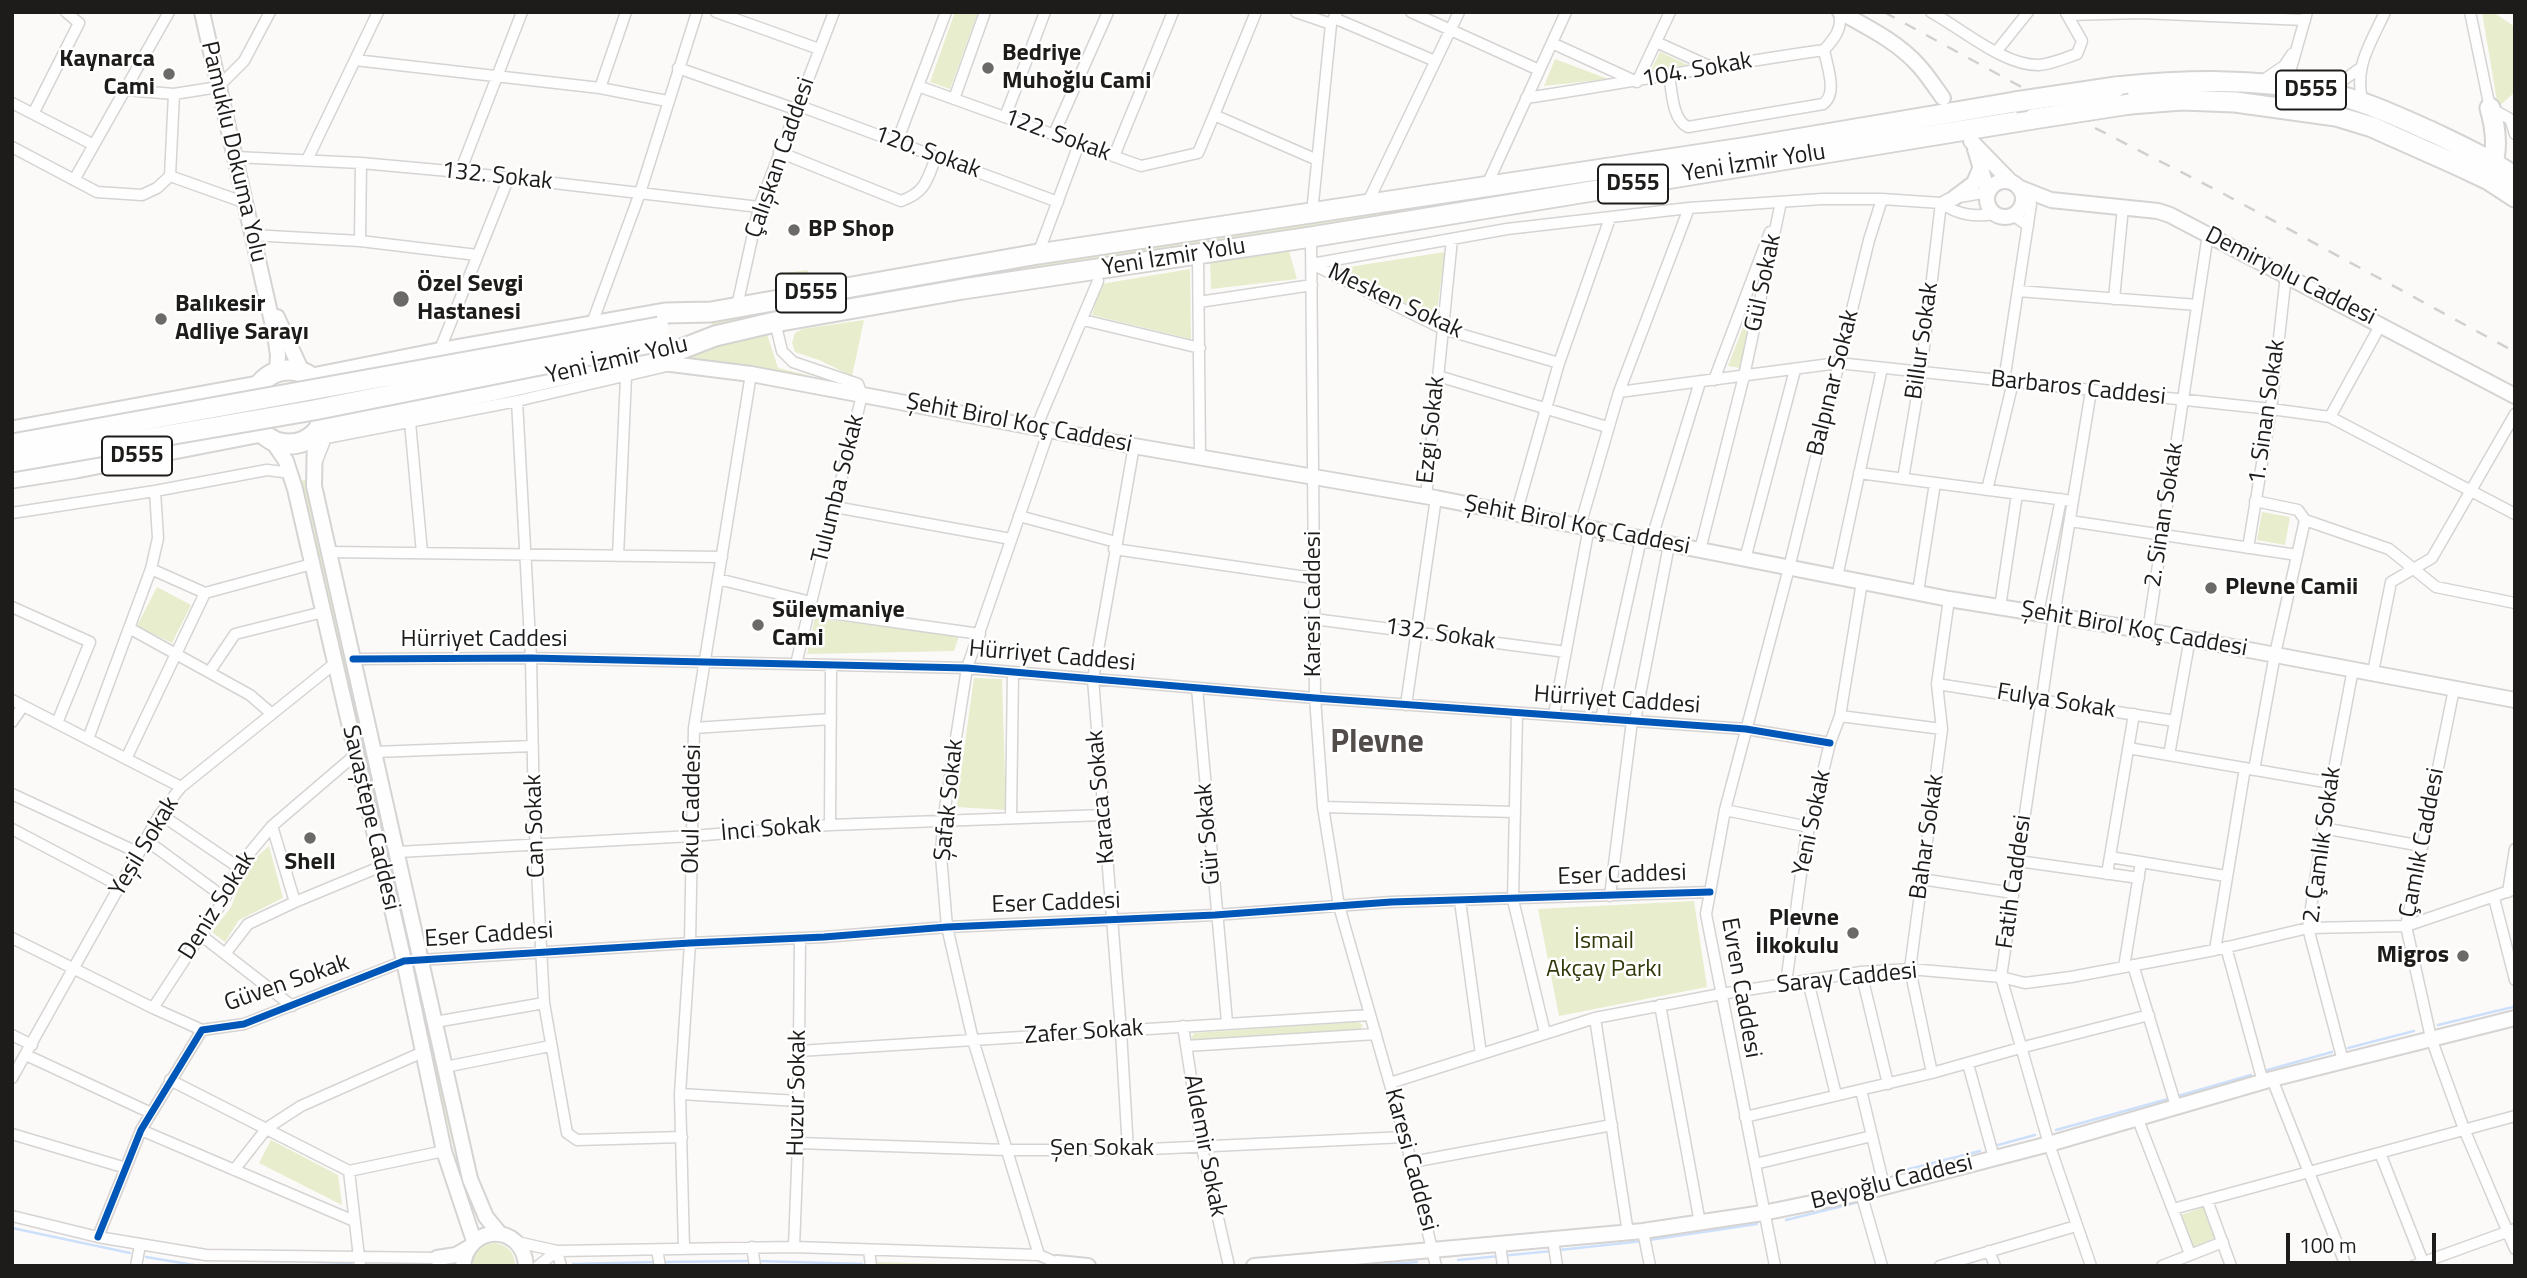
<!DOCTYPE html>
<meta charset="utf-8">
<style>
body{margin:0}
#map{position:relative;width:2527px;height:1278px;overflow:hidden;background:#fcfaf8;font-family:"Titillium Web",sans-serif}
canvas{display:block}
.frame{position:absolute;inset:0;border:14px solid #1e1c1a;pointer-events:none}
.scale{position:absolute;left:2286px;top:1233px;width:150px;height:32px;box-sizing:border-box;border:4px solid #1e1c1a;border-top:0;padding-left:9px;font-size:21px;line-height:24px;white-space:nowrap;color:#1e1c1a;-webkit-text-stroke:5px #fff;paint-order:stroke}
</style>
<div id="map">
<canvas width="2527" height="1278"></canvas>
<div class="frame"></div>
<div class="scale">100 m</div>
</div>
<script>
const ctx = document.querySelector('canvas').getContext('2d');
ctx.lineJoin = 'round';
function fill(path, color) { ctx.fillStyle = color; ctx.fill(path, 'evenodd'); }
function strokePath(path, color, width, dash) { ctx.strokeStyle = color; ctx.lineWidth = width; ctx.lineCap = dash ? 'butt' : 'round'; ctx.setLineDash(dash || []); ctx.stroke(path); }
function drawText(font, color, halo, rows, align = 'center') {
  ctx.font = font + ' "Titillium Web",sans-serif'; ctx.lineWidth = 5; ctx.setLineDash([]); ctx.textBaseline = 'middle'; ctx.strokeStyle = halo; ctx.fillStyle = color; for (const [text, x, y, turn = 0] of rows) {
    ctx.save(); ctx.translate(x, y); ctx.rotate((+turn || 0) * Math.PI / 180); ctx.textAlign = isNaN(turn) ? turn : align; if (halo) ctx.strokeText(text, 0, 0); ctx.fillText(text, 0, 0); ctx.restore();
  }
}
fill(new Path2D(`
 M955,12H978L950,89L930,82Z
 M2482,12H2493L2515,27V92L2498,107Z
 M1660,52L1688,65L1651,70Z
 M1555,59L1608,79L1544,86Z
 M2168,88C2234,89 2301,90 2365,111C2402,123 2436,143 2471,162L2407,133L2169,94L712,329L711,319L861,292Z
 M1289,251L1297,279L1211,289L1210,262Z
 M1445,252L1436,318L1336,269Z
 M1190,269L1191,339L1092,315L1101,284Z
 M807,270L813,280L780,286V279L786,273Z
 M1764,273L1740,368L1728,366Z
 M864,320L852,376L819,360L795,352L792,343L795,333L802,329Z
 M767,334L778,368L816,377L680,356Z
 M306,480L316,527L411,947L300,481Z
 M2262,512L2290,517L2285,545L2257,540Z
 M157,587L191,605L172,643L137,626Z
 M815,618L959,636L954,651L807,654Z
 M974,678L1002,679L1006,810L956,807Z
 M269,846L283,898L239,920L225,942L212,932L231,907L248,865Z
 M1694,901L1707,987L1559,1016L1538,909Z
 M420,983L463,1171L469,1195H466C447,1125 430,1054 420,983Z
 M1358,1022L1363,1025L1359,1031L1192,1041L1191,1039L1194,1033Z
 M271,1140L338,1175L342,1205L259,1163Z
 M2204,1207L2215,1238L2193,1247L2181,1215Z
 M495,1243C507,1245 515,1252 515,1266H472C473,1252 481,1244 495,1243Z
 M874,1262L1013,1266H874Z`), '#e8edcd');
strokePath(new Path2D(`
 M2438,1025L2513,1007
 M2348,1048L2414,1031
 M2264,1071L2332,1052
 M2178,1096L2251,1075
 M2056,1130L2168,1099
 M1998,1145L2035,1135
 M1905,1170L1980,1151
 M1786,1220L1859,1202
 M12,1228L130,1253
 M1649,1240L1757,1224
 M1559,1250L1643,1241
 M146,1257L200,1266
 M1458,1260L1552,1251
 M757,1261L862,1264
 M663,1262L750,1261
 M573,1264L656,1262
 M368,1265L377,1266
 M879,1265L883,1266
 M285,1266L351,1264
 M1369,1266L1417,1262`), '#cce0fc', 2.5);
const street = new Path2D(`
 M716,12L819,49
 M1296,12L1331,24
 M1411,12L1539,70
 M1931,12C1962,29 2004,66 2039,65C2052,64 2065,58 2077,54L2082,41L2066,13
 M2470,12L2490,108L2510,119L2515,134
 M2068,15L2141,13L2305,20
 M1334,18L1435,61
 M1656,42L1709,66
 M1552,43L1637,82L1670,12
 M1996,52L2028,12
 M355,60L600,88L667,101
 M678,68L795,109
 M1669,75C1672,91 1672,120 1688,127L1823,104C1838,94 1827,66 1824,50
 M2262,81L2284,66L2292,54
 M2300,85L2293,79L2290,72L2307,12
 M918,86L1141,166L1198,153L1214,115L1315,159
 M600,88L626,12
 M125,90L174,94L218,87L244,61L270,12
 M2328,91L2359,69
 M1526,98C1626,83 1724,64 1824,50C1835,38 1843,28 1839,12
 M954,99L985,12
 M12,103L94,145
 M2363,104C2353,67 2370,45 2385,12
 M797,105L1058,202
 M33,114L79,23L66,12
 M1214,115L1256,12
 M1005,117L1045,12
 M1054,134L1108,12
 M897,142L946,12
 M12,147L97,192L142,195L157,188L170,176
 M779,152L901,201C926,192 927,180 936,157
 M1114,156L1173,12
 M235,157L361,163L460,172L759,207
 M307,160L378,12
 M460,172L522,12
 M170,176L174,94
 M170,176L243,202
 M74,180L169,12
 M1486,187L1566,12
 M1941,203C1958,215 1974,217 1995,214
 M1367,204L1459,12
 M1312,213L1331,24L1337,12
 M2013,215L2028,226
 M251,235L360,241L477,255
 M1311,237L1315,698L1323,807L1339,906L1405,1137L1436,1266
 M360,241L361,163
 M1038,254L1079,144
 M1198,254L1200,458
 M1312,264L1507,229L1689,208L1822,199H1882L1941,203L1948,199L1988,192
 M1312,264L1443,329L1559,363
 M2018,291L2197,305
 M2114,299L2123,207
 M1199,302L1312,285
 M737,306L759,207L834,12
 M1083,320L1200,348
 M775,322L782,351L793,362L858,384L862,395L796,664
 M591,326L640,193L697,12
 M439,352L509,177
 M1438,376L1607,427
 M1714,380L1770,232
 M2004,381L2031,204
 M1619,392L1838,363L2271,409L2330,417L2515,514
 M517,401L531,658L534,815L544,1003L567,1133L577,1140L682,1137
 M2330,417L2381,324
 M410,422L422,553
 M1036,428L1098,281
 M317,461L326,438L517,401L667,366
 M1859,473L2073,501
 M1903,479L1921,372L1941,203
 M1987,490L2013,382
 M1426,497L1452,239
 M835,507L1011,539
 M12,513L155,491L267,470L291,473
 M1516,514L1559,363L1610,218
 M1019,516L1116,542
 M2305,520L2389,549L2436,587L2515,603
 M2070,521L2297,555
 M1580,526L1619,392L1689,208
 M1651,541L1700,382
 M2248,548L2271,409L2286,275
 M1114,549L1313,578
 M1700,550L1744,376L1781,202
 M329,552L722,557
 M618,556L626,377
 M1745,559L1795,370
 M151,569L205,593L312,564
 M1837,577L1882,368
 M718,579L811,602
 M1918,592L1935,483
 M12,607L90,642L57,723
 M2000,607L2017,494
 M809,610L980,634
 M2038,613L2061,499
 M1314,619L1566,652
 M129,628L250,695L272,714
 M2148,631L2208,234
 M353,659L531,658L967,668L1315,698L1746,729L1830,743
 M210,671L235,634L323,612
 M2373,672L2391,582L2432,558L2515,414
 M1937,684L2175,721
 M1197,688L1227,1022
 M2454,689L2406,926L2431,1038L2464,1129L2515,1249
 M12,700L181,787
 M1406,705L1436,498
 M1517,713L1513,900L1545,1033
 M1554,715L1589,527
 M1840,716L1942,729
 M1601,719L1641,539
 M1635,721L1669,545
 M12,722L23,706
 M694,728L831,719
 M88,739L151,569L158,538L155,491
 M2128,748L2331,783
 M375,752L533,746
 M2169,755L2190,638
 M126,759L205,593
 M2254,770L2275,654L2305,520L2298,510L2255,501
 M12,794L139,853
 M1323,807L1515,812
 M1725,810L1809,827
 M160,814L238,867
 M1011,818L1013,672
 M830,825L831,665
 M272,826L295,902
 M2323,828L2422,846
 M12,829L120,886
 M146,840L225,898
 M398,852L692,836L830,825L1104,815
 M2110,857L2226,876
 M2018,861L2139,878
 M2107,874L2134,714
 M1921,879L2013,893
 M2508,892L2515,849
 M1610,896L1632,721
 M2494,898L2515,980
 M1460,901L1481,1054
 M202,936L292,1006
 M12,938L153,1008L202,1030
 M2226,947L2263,1082
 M2215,950L2245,768
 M225,954L248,924L295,902L382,866
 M2133,965L2176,1106
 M2124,967L2141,862
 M1861,972L1888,1084
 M1808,981L1836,1095
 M1786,983L1805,845L1830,743L1840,716L1862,582
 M1660,1005L1700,1223
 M153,1008L225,898L238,867L272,826L355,755
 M1595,1018L1628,1233
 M435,1022L544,1003
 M1183,1026L1202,1148L1229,1266
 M12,1035L32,1045
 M1186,1046L1376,1034
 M799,1051L1370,1015
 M26,1055L151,1113
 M2343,1061L2308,928L2323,828L2353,669
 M1968,1064L1994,1158
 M445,1067L550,1046
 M1932,1073L1910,969L1942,729L1937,684L1949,599
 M12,1078L160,814L181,787L334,664
 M2272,1079L2346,1266
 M170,1080L349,1171L444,1151
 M1390,1083L1595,1018L1721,994L1861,972L1910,969L2001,977L2025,983L2071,977L2215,950L2308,928L2406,926L2515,889
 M1861,1090L1884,1186
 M680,1094L798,1101
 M1745,1117L1932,1073L2020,1048L2149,1015
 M2137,1117L2190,1254
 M141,1130L354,1221
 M12,1134L126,1168
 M798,1143L1006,1150H1128L1405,1137
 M1128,1150L1121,1031L1093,679L1134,446
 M2380,1153L2423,1262
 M1412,1162L1612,1125
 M1755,1164L1872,1136
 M234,1170L267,1128L301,1106L423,1052
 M349,1171L360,1266
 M1861,1193L1882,1266
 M2207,1200L2231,1266
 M2173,1209L2515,1116
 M12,1216L98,1237L206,1255L437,1258
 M1643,1231L1650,1266
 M98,1237L141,1130L202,1030L244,1024L404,961L690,943L824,937L947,927L1215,915L1391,902L1710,892
 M1553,1240L1557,1266
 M517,1242L557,1251L794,1247L1039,1255L1057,1263V1266
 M1500,1245L1503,1266
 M752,1247L755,1266
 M794,1247L798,1143L800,939
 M684,1248L680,1094L690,943L694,728L751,374
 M657,1250L660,1266
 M869,1250L871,1266
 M557,1251L561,1266
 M1989,1251L1995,1266
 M1039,1255L973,1040L947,927L941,856L943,821L967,668L1049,430
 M136,1266L140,1245
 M538,1266L557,1251
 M1775,1266L1706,914L1725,810L1789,568L1869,240L1882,199
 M1940,1266L2076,1226
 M2091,1266L2049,1144L2001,977L2054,616L2091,391
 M2162,1266L2223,1242
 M2413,1266L2515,1229`);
const secondary = new Path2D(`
 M202,12L275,335L278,355L277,371
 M1840,12C1867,27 1898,42 1919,66C1928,76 1935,87 1943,98
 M1971,141L2011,182
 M1975,149L1988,192
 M1987 199a18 18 0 1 1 36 0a18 18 0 1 1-36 0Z
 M2018,187L2051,200L2158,211L2170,215L2515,396
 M1954,198L1974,183L1980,169
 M277,317L302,372
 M647,361L751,374L1134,446L1436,498L1949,599L2148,631L2515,700
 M315,433L314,486L470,1179L486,1217L500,1234
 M271,439L286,461L295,489L404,961L444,1151L474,1241
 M437,1258L456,1255L468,1248
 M1057,1263L1088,1266
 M463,1266C468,1223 523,1223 526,1266
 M1254,1266L1643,1231L1763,1213L1861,1193L2049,1144L2272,1079L2515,1018`);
const highway = new Path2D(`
 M2116,87C2185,80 2255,78 2324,92C2360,99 2396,116 2430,131C2459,145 2488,158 2515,177
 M2130,104L2182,100L2235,102L2336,116L2372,127L2455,164L2489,180L2515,197
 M2490,171C2499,151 2496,129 2490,108
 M252 407a37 37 0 1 1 74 0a37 37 0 1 1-74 0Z
 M313,378L438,353L665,313L711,312L1038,254L1749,147L2015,102
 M320,425L409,409L637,359L679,350L715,336L775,322L963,289L1311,237L2033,119
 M12,431L258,386
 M12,478L76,468L261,432`);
strokePath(street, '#d6d4d2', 13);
strokePath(secondary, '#d6d4d2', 18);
strokePath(highway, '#d6d4d2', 23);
strokePath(street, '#fffefe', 10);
strokePath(secondary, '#fffefe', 14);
strokePath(highway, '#fffefe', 19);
strokePath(new Path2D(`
 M1884,12L2025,89
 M2095,128L2224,194L2515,352`), '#d1d0d0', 2.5, [12, 12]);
const highwayBridge = new Path2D(`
 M2015,102L2116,87
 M2033,119L2130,104
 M12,444L659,327
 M12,462L314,410L661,341`);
strokePath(highwayBridge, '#d6d4d2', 23, []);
strokePath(highwayBridge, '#fffefe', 19);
strokePath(new Path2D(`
 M353,659L531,658L967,668L1315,698L1746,729L1830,743
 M98,1237L141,1130L202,1030L244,1024L404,961L690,943L824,937L947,927L1215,915L1391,902L1710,892`), '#0057b8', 7);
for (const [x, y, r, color] of [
 [988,68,7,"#6c6a68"],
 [169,74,7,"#6c6a68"],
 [794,230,7,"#6c6a68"],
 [401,299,9,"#6c6a68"],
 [161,319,7,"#6c6a68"],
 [2211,588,7,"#6c6a68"],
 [758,625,7,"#6c6a68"],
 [310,838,7,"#6c6a68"],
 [1853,933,7,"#6c6a68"],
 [2463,956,7,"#6c6a68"]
]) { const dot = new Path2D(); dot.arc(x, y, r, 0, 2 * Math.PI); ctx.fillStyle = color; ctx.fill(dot); strokePath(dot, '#fff', 2.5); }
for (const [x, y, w] of [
 [2311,90,70],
 [1633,184,70],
 [811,293,70],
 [137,456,70]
]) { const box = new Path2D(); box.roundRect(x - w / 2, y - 19.5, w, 39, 5); ctx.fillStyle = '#fff'; ctx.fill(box); strokePath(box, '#1e1c1a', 2); }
drawText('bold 23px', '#1e1c1a', null, [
 ["D555",2311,90],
 ["D555",1633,184],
 ["D555",811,293],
 ["D555",137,456]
]);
drawText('bold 24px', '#1e1c1a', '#fff', [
 ["Bedriye",1002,54],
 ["Muhoğlu Cami",1002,82],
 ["Kaynarca",155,60,"right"],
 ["Cami",155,88,"right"],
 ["BP Shop",808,230],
 ["Özel Sevgi",417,285],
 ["Hastanesi",417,313],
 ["Balıkesir",175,305],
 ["Adliye Sarayı",175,333],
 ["Plevne Camii",2225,588],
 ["Süleymaniye",772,611],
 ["Cami",772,639],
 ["Shell",310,863,"center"],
 ["Plevne",1839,919,"right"],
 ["İlkokulu",1839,947,"right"],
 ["Migros",2449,956,"right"]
], 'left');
drawText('24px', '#1e1c1a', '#fff', [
 ["104. Sokak",1697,71,-10],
 ["122. Sokak",1057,136,20],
 ["Pamuklu Dokuma Yolu",233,152,77],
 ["120. Sokak",927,153,20],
 ["Çalışkan Caddesi",781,158,-71],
 ["Yeni İzmir Yolu",1754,164,-9],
 ["132. Sokak",497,177,6],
 ["Yeni İzmir Yolu",1174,258,-9],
 ["Demiryolu Caddesi",2290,277,27],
 ["Gül Sokak",1764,283,-78],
 ["Mesken Sokak",1395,302,25],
 ["Billur Sokak",1923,341,-82],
 ["Yeni İzmir Yolu",617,361,-13],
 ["Balpınar Sokak",1834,383,-76],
 ["Barbaros Caddesi",2078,389,6],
 ["1. Sinan Sokak",2268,412,-82],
 ["Şehit Birol Koç Caddesi",1019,424,11],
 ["Ezgi Sokak",1432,430,-84],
 ["Tulumba Sokak",839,489,-76],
 ["2. Sinan Sokak",2165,515,-81],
 ["Şehit Birol Koç Caddesi",1577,526,11],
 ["Karesi Caddesi",1314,604,-90],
 ["Şehit Birol Koç Caddesi",2134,630,10],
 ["132. Sokak",1440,635,8],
 ["Hürriyet Caddesi",484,640],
 ["Hürriyet Caddesi",1052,657,5],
 ["Hürriyet Caddesi",1617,701,4],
 ["Fulya Sokak",2056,702,9],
 ["Karaca Sokak",1102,797,-95],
 ["Şafak Sokak",950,800,-84],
 ["Okul Caddesi",693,809,-89],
 ["Savaştepe Caddesi",370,818,77],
 ["Yeni Sokak",1813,823,-78],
 ["Can Sokak",536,826,-92],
 ["İnci Sokak",771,830,-5],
 ["Gür Sokak",1209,834,-95],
 ["Bahar Sokak",1928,837,-82],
 ["Çamlık Caddesi",2423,843,-79],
 ["2. Çamlık Sokak",2323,845,-82],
 ["Yeşil Sokak",145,847,-59],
 ["Eser Caddesi",1622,876,-2],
 ["Fatih Caddesi",2015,882,-82],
 ["Eser Caddesi",1056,904,-2],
 ["Deniz Sokak",218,906,-58],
 ["Eser Caddesi",489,936,-4],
 ["Saray Caddesi",1847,979,-6],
 ["Güven Sokak",287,984,-19],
 ["Evren Caddesi",1740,988,80],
 ["Zafer Sokak",1084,1033,-4],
 ["Huzur Sokak",798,1093,-89],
 ["Aldemir Sokak",1204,1146,79],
 ["Şen Sokak",1102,1149],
 ["Karesi Caddesi",1410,1160,75],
 ["Beyoğlu Caddesi",1892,1183,-14]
]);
drawText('24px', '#33390a', '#fff', [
 ["İsmail",1604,942],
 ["Akçay Parkı",1604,970]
]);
drawText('bold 32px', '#524d4a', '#fff', [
 ["Plevne",1377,744]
]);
</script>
